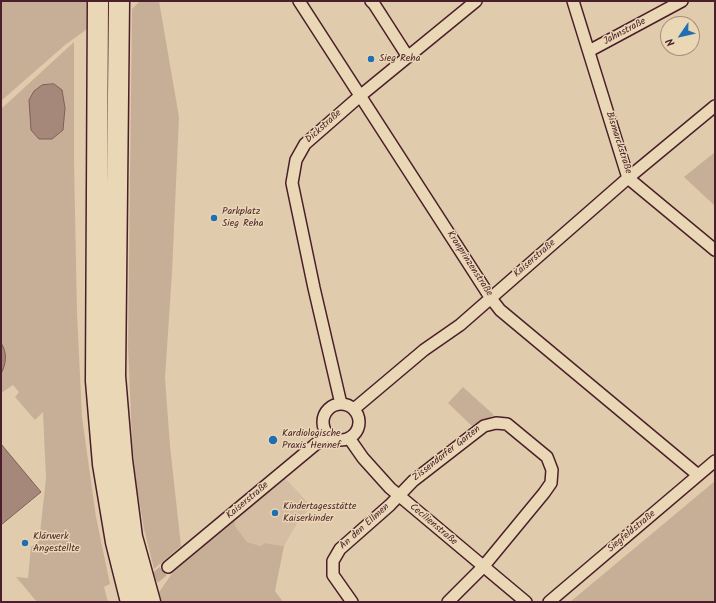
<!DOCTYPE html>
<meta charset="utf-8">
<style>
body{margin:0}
#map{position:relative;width:716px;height:603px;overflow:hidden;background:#e0ccad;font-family:Kalam,sans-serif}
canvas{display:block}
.frame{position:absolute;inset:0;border:2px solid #4a1f2b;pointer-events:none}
.north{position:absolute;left:660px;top:16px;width:40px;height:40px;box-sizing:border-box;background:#ead7b5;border:1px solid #aa8d7e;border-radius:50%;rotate:236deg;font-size:11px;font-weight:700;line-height:16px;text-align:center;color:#4a1f2b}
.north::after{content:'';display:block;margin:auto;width:14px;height:18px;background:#1f6fb2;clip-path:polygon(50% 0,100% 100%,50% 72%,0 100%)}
</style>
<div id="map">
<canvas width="716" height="603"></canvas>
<div class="frame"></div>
<div class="north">N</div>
</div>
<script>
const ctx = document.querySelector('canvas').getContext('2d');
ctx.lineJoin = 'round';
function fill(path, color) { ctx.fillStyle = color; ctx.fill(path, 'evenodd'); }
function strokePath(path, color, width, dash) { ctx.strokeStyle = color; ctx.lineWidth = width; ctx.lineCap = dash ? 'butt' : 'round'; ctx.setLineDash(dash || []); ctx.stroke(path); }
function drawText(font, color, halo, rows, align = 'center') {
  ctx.font = font + ' Kalam,sans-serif'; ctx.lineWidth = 3; ctx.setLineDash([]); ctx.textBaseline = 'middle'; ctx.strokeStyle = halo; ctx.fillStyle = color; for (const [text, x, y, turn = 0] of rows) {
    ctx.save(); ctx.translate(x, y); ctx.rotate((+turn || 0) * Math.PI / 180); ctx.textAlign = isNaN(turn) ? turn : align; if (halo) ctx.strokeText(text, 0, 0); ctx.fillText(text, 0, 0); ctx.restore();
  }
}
fill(new Path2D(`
 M285,478L312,507L300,518L284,546L264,543L261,546L247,542L235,526V520Z`), '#d4bda2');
fill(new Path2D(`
 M1,1H126L65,45L1,101Z
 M140,1H159L179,117L172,273L165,378L170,446L181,546L154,569L144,529L136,482L132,441L128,346L132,9Z
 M74,42V161L77,313L82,417L96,517L110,584L104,587L108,602H37L16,577L28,578L31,547L39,541L46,479L43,412L35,420L15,397L19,392L13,385L1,393V109Z
 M715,152V206L684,177Z
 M463,387L494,415L473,427L448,403Z
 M715,481V602H570Z
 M235,520V526L247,542L261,546L264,543L284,546L275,591L283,602H162L159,592L173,572Z`), '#c7af97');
const water = new Path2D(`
 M54,84L62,90L65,108L63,130L52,139H39L31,130L29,100L34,91L42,85Z
 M1,343C8,353 6,364 1,374Z
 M1,444L41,492L1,525Z`);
fill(water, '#a58879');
strokePath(water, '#815e5a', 1);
strokePath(new Path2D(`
 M142,589L168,567`), '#c2a993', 11, [11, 5.5]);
const street = new Path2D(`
 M299,1L490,297L500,310L698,475
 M371,1L374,4L408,57
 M573,1L628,178L715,250
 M589,51L682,1
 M341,404L314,288L292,183L296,160L305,144L360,96L476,1
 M323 422a18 18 0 1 1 36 0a18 18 0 1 1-36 0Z
 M354,409L424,350L460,325L628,178L715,106
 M349,438L363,458L390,488L526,602
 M168,567L328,434
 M352,602L333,575V561L340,549L390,505L413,481L484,426L496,423L507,424L547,457L552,470L551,483L544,493L483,567L448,602
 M549,602L715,461`);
const highway = new Path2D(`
 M98,1L96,381L103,464L116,542L131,602
 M119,1L115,376L122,460L132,537L150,602`);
strokePath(street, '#4a1f2b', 14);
strokePath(highway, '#4a1f2b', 23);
strokePath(street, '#ead7b5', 11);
strokePath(highway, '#ead7b5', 20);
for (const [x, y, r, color] of [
 [371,59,4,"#1f6fb2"],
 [214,218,4,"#1f6fb2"],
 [273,440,5,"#1f6fb2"],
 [275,513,4,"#1f6fb2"],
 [25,543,4,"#1f6fb2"]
]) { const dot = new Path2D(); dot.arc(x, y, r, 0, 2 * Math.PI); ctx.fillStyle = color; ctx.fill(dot); strokePath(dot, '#ead7b5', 1.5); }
drawText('10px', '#4a1f2b', '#ead7b5', [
 ["Jahnstraße",625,32,-28],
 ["Dickstraße",324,127,-42],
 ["Bismarckstraße",618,143,72],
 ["Kaiserstraße",535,259,-41],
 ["Kronprinzenstraße",469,264,57],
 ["Zissendorfer Garten",447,454,-38],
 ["Kaiserstraße",248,501,-40],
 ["Cecilienstraße",433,525,40],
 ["An den Ellmen",365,527,-42],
 ["Siegfeldstraße",632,532,-40]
]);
drawText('10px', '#4a1f2b', '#ead7b5', [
 ["Sieg Reha",379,59],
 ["Parkplatz",222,212],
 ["Sieg Reha",222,224],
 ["Kardiologische",282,434],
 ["Praxis Hennef",282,446],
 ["Kindertagesstätte",283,507],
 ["Kaiserkinder",283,519],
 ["Klärwerk",33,537],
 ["Angestellte",33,549]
], 'left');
</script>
